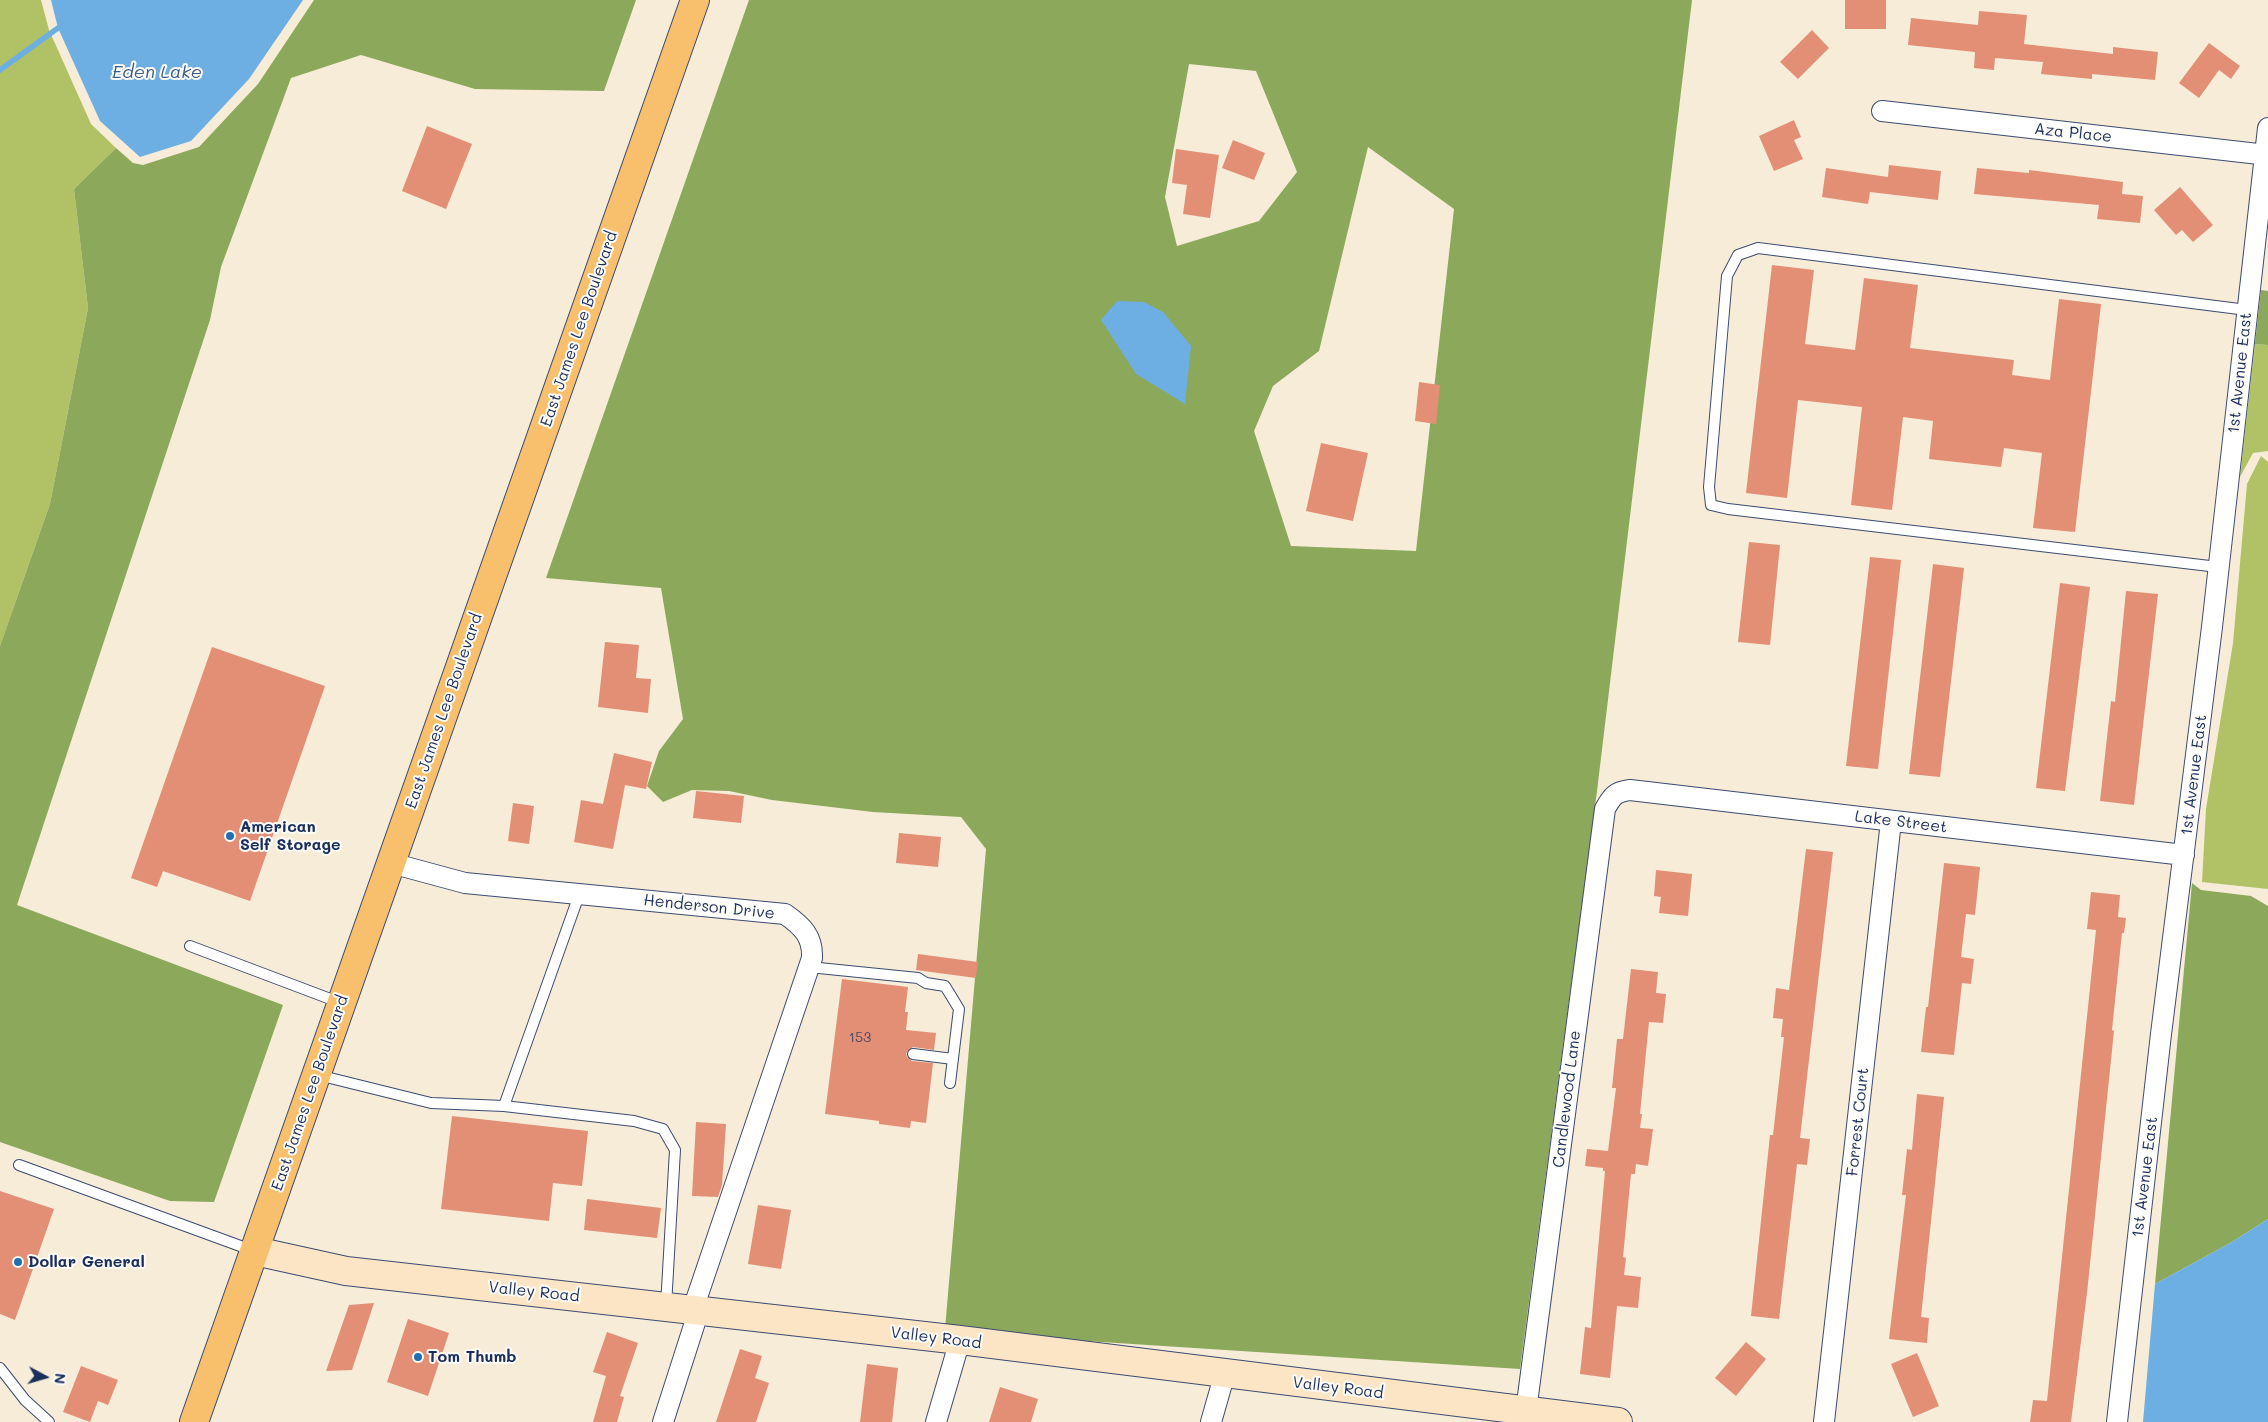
<!DOCTYPE html>
<style>
body{margin:0}
#map{position:relative;width:2268px;height:1422px;overflow:hidden;background:#f6ecd8;font-family:Mali,sans-serif}
canvas{display:block}
.north{position:absolute;left:20px;top:1352px;width:50px;height:50px;-webkit-text-stroke:4px #fdfcf7;paint-order:stroke;rotate:96deg;font-size:14px;font-weight:700;line-height:20px;text-align:center;color:#1b2f5e}
.north::after{content:'';display:block;margin:auto;width:18px;height:22px;background:#1b2f5e;clip-path:polygon(50% 0,100% 100%,50% 72%,0 100%)}
</style>
<div id="map">
<canvas width="2268" height="1422"></canvas>
<div class="north">N</div>
</div>
<script>
const ctx = document.querySelector('canvas').getContext('2d');
ctx.lineJoin = 'round';
function fill(path, color) { ctx.fillStyle = color; ctx.fill(path, 'evenodd'); }
function strokePath(path, color, width, dash) { ctx.strokeStyle = color; ctx.lineWidth = width; ctx.lineCap = dash ? 'butt' : 'round'; ctx.setLineDash(dash || []); ctx.stroke(path); }
function drawText(font, color, halo, rows, align = 'center') {
  ctx.font = font + ' Mali,sans-serif'; ctx.lineWidth = 4; ctx.setLineDash([]); ctx.textBaseline = 'middle'; ctx.strokeStyle = halo; ctx.fillStyle = color; for (const [text, x, y, turn = 0] of rows) {
    ctx.save(); ctx.translate(x, y); ctx.rotate((+turn || 0) * Math.PI / 180); ctx.textAlign = isNaN(turn) ? turn : align; if (halo) ctx.strokeText(text, 0, 0); ctx.fillText(text, 0, 0); ctx.restore();
  }
}
fill(new Path2D(`
 M0,0H41L49,30L91,124L116,148L74,189L88,308L50,504L0,646Z
 M2255,344L2268,345V451L2253,453L2240,477Z
 M2261,456L2268,462V889L2202,882L2206,809L2233,643L2247,484Z`), '#b0c265');
fill(new Path2D(`
 M314,0H636L604,91L475,89L361,55L291,78L221,267L210,320L17,905L283,1005L214,1202L170,1201L0,1142V646L50,504L88,308L74,189L116,148L133,163L143,165L199,147L258,84Z
 M749,0H1692L1597,791L1520,1369L993,1335L945,1329L986,849L961,817L873,812L772,800L729,791L692,790L663,802L647,786L659,751L683,719L661,588L546,578ZM1189,64L1256,71L1297,172L1259,221L1177,246L1165,197ZM1368,147L1454,209L1416,551L1291,546L1254,431L1273,386L1319,351Z
 M2261,290L2268,291V345L2255,344Z
 M2192,883L2201,890L2251,896L2268,906V1219L2232,1242L2155,1284Z`), '#8ca85a');
fill(new Path2D(`
 M51,0H303L249,79L191,141L140,157L100,121L58,28Z
 M1117,301L1144,302L1163,312L1191,346L1185,404L1136,374L1101,320Z
 M2268,1219V1422H2143L2155,1284L2232,1242Z`), '#6dafe2');
strokePath(new Path2D(`
 M0,70L58,28`), '#6dafe2', 5.5);
fill(new Path2D(`
 M1845,0H1886V29H1845Z
 M1979,11L2027,15L2024,44L2113,54V47L2158,52L2155,80L2092,74V79L2041,74L2043,62L1995,58L1994,70L1974,68L1975,52L1908,45L1911,18L1978,25Z
 M1812,30L1829,48L1798,79L1780,62Z
 M2209,43L2240,66L2231,79L2219,70L2199,98L2179,83Z
 M1794,120L1801,137L1794,140L1803,159L1774,171L1759,136Z
 M427,126L472,144L446,209L402,191Z
 M1233,140L1265,153L1254,180L1222,168Z
 M1176,149L1219,155L1210,218L1183,214L1187,185L1172,183Z
 M1889,165L1941,171L1938,200L1870,192L1868,204L1822,197L1826,168L1888,177Z
 M1977,168L2029,173V170L2123,182L2122,194L2143,196L2140,223L2097,219L2099,205L1974,194Z
 M2180,187L2213,225L2193,242L2182,230L2176,235L2154,210Z
 M1772,265L1814,270L1805,344L1855,350L1864,278L1918,285L1910,348L2014,360L2012,375L2050,380L2059,299L2101,304L2075,532L2033,528L2042,453L2004,448L2001,467L1929,459L1933,421L1903,417L1892,510L1851,505L1862,407L1798,400L1787,498L1746,493Z
 M1419,382L1440,385L1436,424L1415,421Z
 M1321,443L1368,453L1353,521L1306,511Z
 M1749,542L1780,545L1770,645L1738,642Z
 M1870,557L1901,560L1878,769L1846,766Z
 M1933,564L1964,568L1940,777L1909,774Z
 M2060,583L2090,587L2065,791L2036,788Z
 M2126,591L2158,594L2134,805L2100,801L2111,701L2115,702Z
 M605,642L639,645L636,678L651,679L648,713L598,707Z
 M212,647L325,686L250,901L163,871L157,887L131,878Z
 M614,753L652,762L646,789L625,785L613,849L574,842L581,800L603,804Z
 M696,791L744,796L741,823L693,818Z
 M513,803L534,806L529,844L508,841Z
 M899,833L941,837L938,867L896,863Z
 M1806,849L1833,852L1800,1138L1810,1139L1807,1165L1797,1164L1779,1319L1751,1316L1770,1135H1773L1784,1037H1781L1783,1019L1773,1018L1776,988L1789,990Z
 M1944,863L1980,867L1975,915L1966,914L1961,957L1974,959L1971,984L1962,983L1954,1055L1921,1052L1926,1007H1928Z
 M1656,870L1692,874L1688,916L1659,913L1661,897L1654,896Z
 M2091,892L2120,895L2118,917L2126,918L2124,933H2122L2112,1030L2114,1031L2087,1293L2071,1422H2030L2033,1400L2047,1401L2096,930L2087,929Z
 M918,954L978,962L976,978L916,970Z
 M1631,969L1658,972L1656,993L1666,994L1663,1023L1649,1022L1640,1114H1642L1640,1128L1653,1129L1648,1166L1636,1164L1635,1174H1631L1623,1257L1626,1258L1624,1275L1641,1277L1638,1308L1617,1306L1610,1378L1580,1374L1585,1327L1591,1328L1605,1171H1603V1168L1585,1166L1587,1149L1608,1151L1616,1088H1612L1617,1039H1623Z
 M842,979L908,987L905,1012H908L906,1030L936,1033L934,1050L913,1047L906,1053L907,1057L912,1061L933,1063L926,1123L911,1121L910,1128L879,1124V1121L825,1114Z
 M1917,1094L1944,1097L1921,1317L1929,1318L1927,1343L1889,1339L1906,1195H1902L1907,1149L1912,1150Z
 M452,1116L588,1131L582,1186L553,1183L549,1221L441,1209Z
 M696,1122L726,1124L722,1185L718,1197L692,1196Z
 M0,1191L54,1209L15,1320L0,1314Z
 M587,1199L661,1208L657,1238L584,1230Z
 M758,1205L791,1210L781,1269L748,1264Z
 M374,1303L352,1370L326,1371L349,1305Z
 M408,1319L449,1333L428,1396L387,1382Z
 M607,1332L638,1343L620,1396L624,1397L617,1422H593L606,1376L593,1372Z
 M1746,1342L1766,1359L1736,1396L1715,1378Z
 M740,1349L762,1356L755,1378L769,1383L756,1422H716Z
 M1917,1353L1939,1406L1913,1417L1891,1364Z
 M867,1364L898,1368L892,1422H860Z
 M81,1366L118,1380L108,1405L98,1401L90,1422L63,1412Z
 M1000,1387L1038,1399L1031,1422H989Z`), '#e38f76');
const lane = new Path2D(`
 M2218,567L1728,509L1711,505L1709,487L1727,276L1738,255L1758,248L2247,310
 M190,946L341,1003
 M809,967L918,978L926,983L945,986L959,1009L950,1083
 M913,1054L953,1059
 M318,1075L431,1103L504,1106L634,1121L663,1129L675,1150L666,1306
 M504,1106L579,895
 M19,1165L254,1251
 M0,1368L25,1400L49,1422`);
const street = new Path2D(`
 M1882,111L2268,155
 M391,863L465,883L785,914C802,926 813,936 812,958L693,1309
 M1526,1411L1605,809C1612,796 1615,792 1630,790L2184,855
 M663,1422L699,1310
 M936,1422L960,1340
 M1211,1422L1225,1373
 M1824,1422L1891,821
 M2117,1422L2161,1034L2212,627L2268,128`);
const secondary = new Path2D(`
 M255,1251L346,1271L960,1340L1618,1422`);
const primary = new Path2D(`
 M194,1422L695,0`);
strokePath(lane, '#3c4b70', 12);
strokePath(street, '#3c4b70', 22);
strokePath(secondary, '#3c4b70', 30);
strokePath(primary, '#3c4b70', 30);
strokePath(lane, '#fff', 10);
strokePath(street, '#fff', 20);
strokePath(secondary, '#fce5c4', 28);
strokePath(primary, '#f8bf6c', 28);
for (const [x, y, r, color] of [
 [230,836,5,"#1f6fb2"],
 [18,1262,5,"#1f6fb2"],
 [418,1357,5,"#1f6fb2"]
]) { const dot = new Path2D(); dot.arc(x, y, r, 0, 2 * Math.PI); ctx.fillStyle = color; ctx.fill(dot); strokePath(dot, '#fdfcf7', 2); }
drawText('14px', '#4d4764', null, [
 ["153",860,1038]
]);
drawText('16px', '#1b2f5e', '#fdfcf7', [
 ["Aza Place",2073,133,6],
 ["East James Lee Boulevard",579,329,-71],
 ["1st Avenue East",2240,373,-84],
 ["East James Lee Boulevard",444,711,-71],
 ["1st Avenue East",2194,775,-83],
 ["Lake Street",1901,822,7],
 ["Henderson Drive",709,907,6],
 ["East James Lee Boulevard",310,1093,-71],
 ["Candlewood Lane",1567,1099,-83],
 ["Forrest Court",1858,1122,-84],
 ["1st Avenue East",2145,1177,-83],
 ["Valley Road",534,1292,6],
 ["Valley Road",936,1338,7],
 ["Valley Road",1338,1388,7]
]);
drawText('bold 16px', '#1b2f5e', '#fdfcf7', [
 ["American",240,827],
 ["Self Storage",240,845],
 ["Dollar General",28,1262],
 ["Tom Thumb",428,1357]
], 'left');
drawText('italic 18px', '#385c8c', '#fdfcf7', [
 ["Eden Lake",157,72]
]);
</script>
